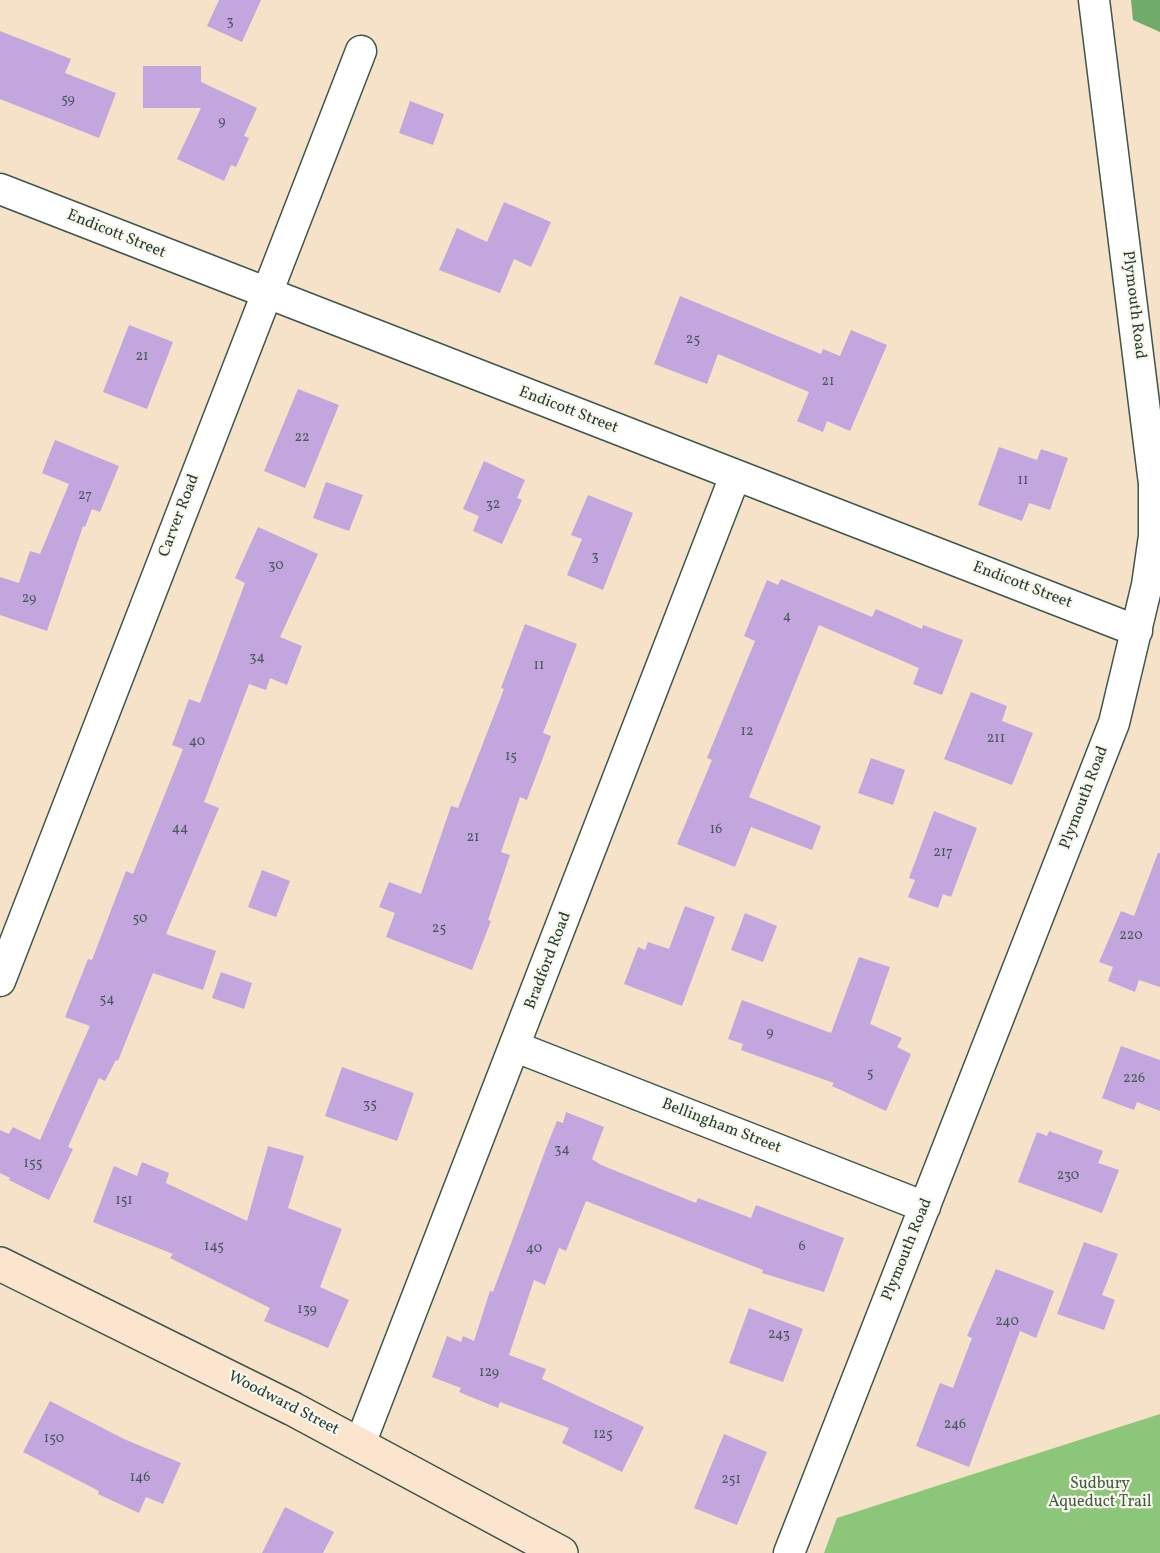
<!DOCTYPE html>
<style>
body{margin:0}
canvas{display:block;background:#f5e2c8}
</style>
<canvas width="1160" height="1553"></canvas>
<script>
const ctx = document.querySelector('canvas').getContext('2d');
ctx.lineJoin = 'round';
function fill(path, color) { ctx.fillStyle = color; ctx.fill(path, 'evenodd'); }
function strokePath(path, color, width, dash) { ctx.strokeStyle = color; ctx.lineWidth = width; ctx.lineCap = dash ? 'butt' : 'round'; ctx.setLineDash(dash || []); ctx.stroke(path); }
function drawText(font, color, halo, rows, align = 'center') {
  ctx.font = font + ' Vollkorn,serif'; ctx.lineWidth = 4.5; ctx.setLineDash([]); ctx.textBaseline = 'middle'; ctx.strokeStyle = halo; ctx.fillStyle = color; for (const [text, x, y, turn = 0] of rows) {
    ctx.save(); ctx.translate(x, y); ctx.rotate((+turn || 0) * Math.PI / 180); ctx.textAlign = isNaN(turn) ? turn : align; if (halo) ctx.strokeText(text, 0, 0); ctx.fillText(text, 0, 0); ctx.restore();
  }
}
fill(new Path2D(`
 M1160,1414V1553H824L837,1518Z`), '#8cc67a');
fill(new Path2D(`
 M1131,0H1160V32L1133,20Z`), '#71ab6a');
fill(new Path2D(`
 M219,0H261L242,42L207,26Z
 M0,31L71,59L65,73L116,93L99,138L0,99Z
 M143,66H201V82L257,108L244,136L249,138L236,167L231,165L224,181L177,159L201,108H143Z
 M410,101L444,114L433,145L399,133Z
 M504,202L551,222L531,267L514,259L500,293L439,270L457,228L487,242Z
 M680,296L821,354L823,349L840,356L851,330L887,345L850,431L827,421L823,432L797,421L809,392L718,354L707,384L654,364Z
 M129,325L173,342L147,409L103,392Z
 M298,389L339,405L305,488L264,471Z
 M55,440L119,466L100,512L92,509L85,527L83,526L47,631L0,615V577L19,583L30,551L40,554L69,484L42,473Z
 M999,447L1037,460L1041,449L1068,458L1050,510L1029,503L1022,521L978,505Z
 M484,461L525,480L517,498L522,500L502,544L473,531L479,516L463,509Z
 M326,482L363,495L349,531L313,518Z
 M588,495L633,513L603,590L567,575L582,539L571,535Z
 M258,527L318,554L280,637L302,646L287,685L270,678L266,690L249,684L204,802L219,808L166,934L216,951L203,990L153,973L118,1061L116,1060L105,1081L99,1078L68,1147L73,1149L49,1200L9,1180L10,1178L0,1173V1130L9,1134L13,1127L40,1140L90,1026L65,1017L88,959L92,960L126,871L133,874L183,749L172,745L189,699L200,703L245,583L235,578Z
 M781,579L872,617L876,609L922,629L923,625L963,640L942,695L913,684L919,668L819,625L749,797L821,826L812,850L751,827L735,867L677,844L712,760L707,758L755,641L744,636L767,580L778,585Z
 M525,624L577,644L543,733L551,736L527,800L520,797L501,852L510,855L488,920L491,921L472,970L386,937L395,913L379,907L389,882L421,894L451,806L458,808L504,689L501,688Z
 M971,692L1007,706L1002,721L1033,733L1012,785L944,759Z
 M871,758L905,770L893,805L858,793Z
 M934,811L977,828L951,897L943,894L938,908L908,897L915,880L909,878Z
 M1158,853H1160V987L1139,980L1135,992L1108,981L1113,967L1099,962L1121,911L1134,916Z
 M262,870L290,881L276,917L248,907Z
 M685,906L715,917L682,1006L624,984L638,947L645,950L648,942L669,949Z
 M745,913L777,926L763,962L731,950Z
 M859,957L890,967L870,1024L902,1038L897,1047L911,1054L886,1111L832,1086L834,1083L741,1050L743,1044L728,1039L742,1000L831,1033Z
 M221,972L252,983L244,1009L212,998Z
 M1121,1046L1160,1060V1111L1137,1102L1134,1110L1102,1098Z
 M342,1067L414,1093L397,1141L325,1116Z
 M566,1112L604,1127L592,1159L601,1165L696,1203L698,1198L751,1218L756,1205L844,1238L824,1292L762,1273L763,1270L586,1201L566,1251L559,1248L545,1285L534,1280L509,1355L546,1369L542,1379L644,1427L622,1472L562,1443L569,1428L500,1402L498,1408L459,1392L461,1388L432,1377L447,1336L461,1342L463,1336L474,1341L490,1291L493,1292L548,1143L557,1121L563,1123Z
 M1049,1131L1103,1151L1098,1163L1119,1170L1102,1213L1018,1182L1037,1132L1047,1136Z
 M268,1146L304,1156L288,1208L342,1229L320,1287L349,1300L328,1348L264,1321L270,1308L170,1258L173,1254L93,1222L114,1166L137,1176L142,1162L169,1173L166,1183L247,1221Z
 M1084,1242L1118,1254L1102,1295L1115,1300L1104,1330L1057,1314Z
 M996,1269L1054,1291L1036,1338L1020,1331L969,1467L916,1446L940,1383L953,1388L972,1338L967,1336Z
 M749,1308L803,1329L783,1382L729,1363Z
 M50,1401L124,1439L181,1463L163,1504L146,1497L139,1513L98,1494L99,1491L23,1452Z
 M724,1434L767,1452L737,1525L694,1508Z
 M285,1507L334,1532L323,1553H262Z`), '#c3a6de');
const street = new Path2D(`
 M0,189L1137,631
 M0,981L361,51
 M516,1047L925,1207
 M360,1444L735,476
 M789,1553L1114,723L1147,585L1154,536V484L1094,0`);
const secondary = new Path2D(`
 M0,1264L293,1409L561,1553`);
strokePath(street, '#3f564a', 33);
strokePath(secondary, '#3f564a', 36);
strokePath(street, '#fff', 30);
strokePath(secondary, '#fbe5cf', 33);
drawText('14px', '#48575e', null, [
 ["3",230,22],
 ["59",68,100],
 ["9",222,122],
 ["25",693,340],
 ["21",142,357],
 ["21",828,382],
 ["22",302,438],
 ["11",1023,481],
 ["27",85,496],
 ["32",493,505],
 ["3",595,557],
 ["30",276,566],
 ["29",29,599],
 ["4",787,617],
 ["34",257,658],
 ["11",539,666],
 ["12",747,732],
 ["211",996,739],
 ["40",197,742],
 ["15",511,757],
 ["44",180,829],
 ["16",716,830],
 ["21",473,838],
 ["217",943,853],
 ["50",140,919],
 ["25",439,929],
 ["220",1131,936],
 ["54",107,1000],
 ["9",770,1033],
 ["5",870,1074],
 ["226",1134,1079],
 ["35",370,1105],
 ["34",562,1150],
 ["155",33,1164],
 ["230",1068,1176],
 ["151",124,1201],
 ["145",214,1247],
 ["6",802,1247],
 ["40",534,1249],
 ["139",307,1310],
 ["240",1007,1322],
 ["243",779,1335],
 ["129",489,1373],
 ["246",955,1425],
 ["125",603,1435],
 ["150",54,1439],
 ["146",140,1478],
 ["251",731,1480]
]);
drawText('16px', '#1f3d34', '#fbf7ec', [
 ["Endicott Street",116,235,22],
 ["Plymouth Road",1133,305,83],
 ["Endicott Street",568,411,21],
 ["Carver Road",180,516,-69],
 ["Endicott Street",1022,586,21],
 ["Plymouth Road",1085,798,-69],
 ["Bradford Road",549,961,-69],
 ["Bellingham Street",721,1127,21],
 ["Plymouth Road",908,1250,-68],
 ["Woodward Street",283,1404,27]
]);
drawText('16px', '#3a5f46', '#fbf7ec', [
 ["Sudbury",1100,1485],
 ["Aqueduct Trail",1100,1503]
]);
</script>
